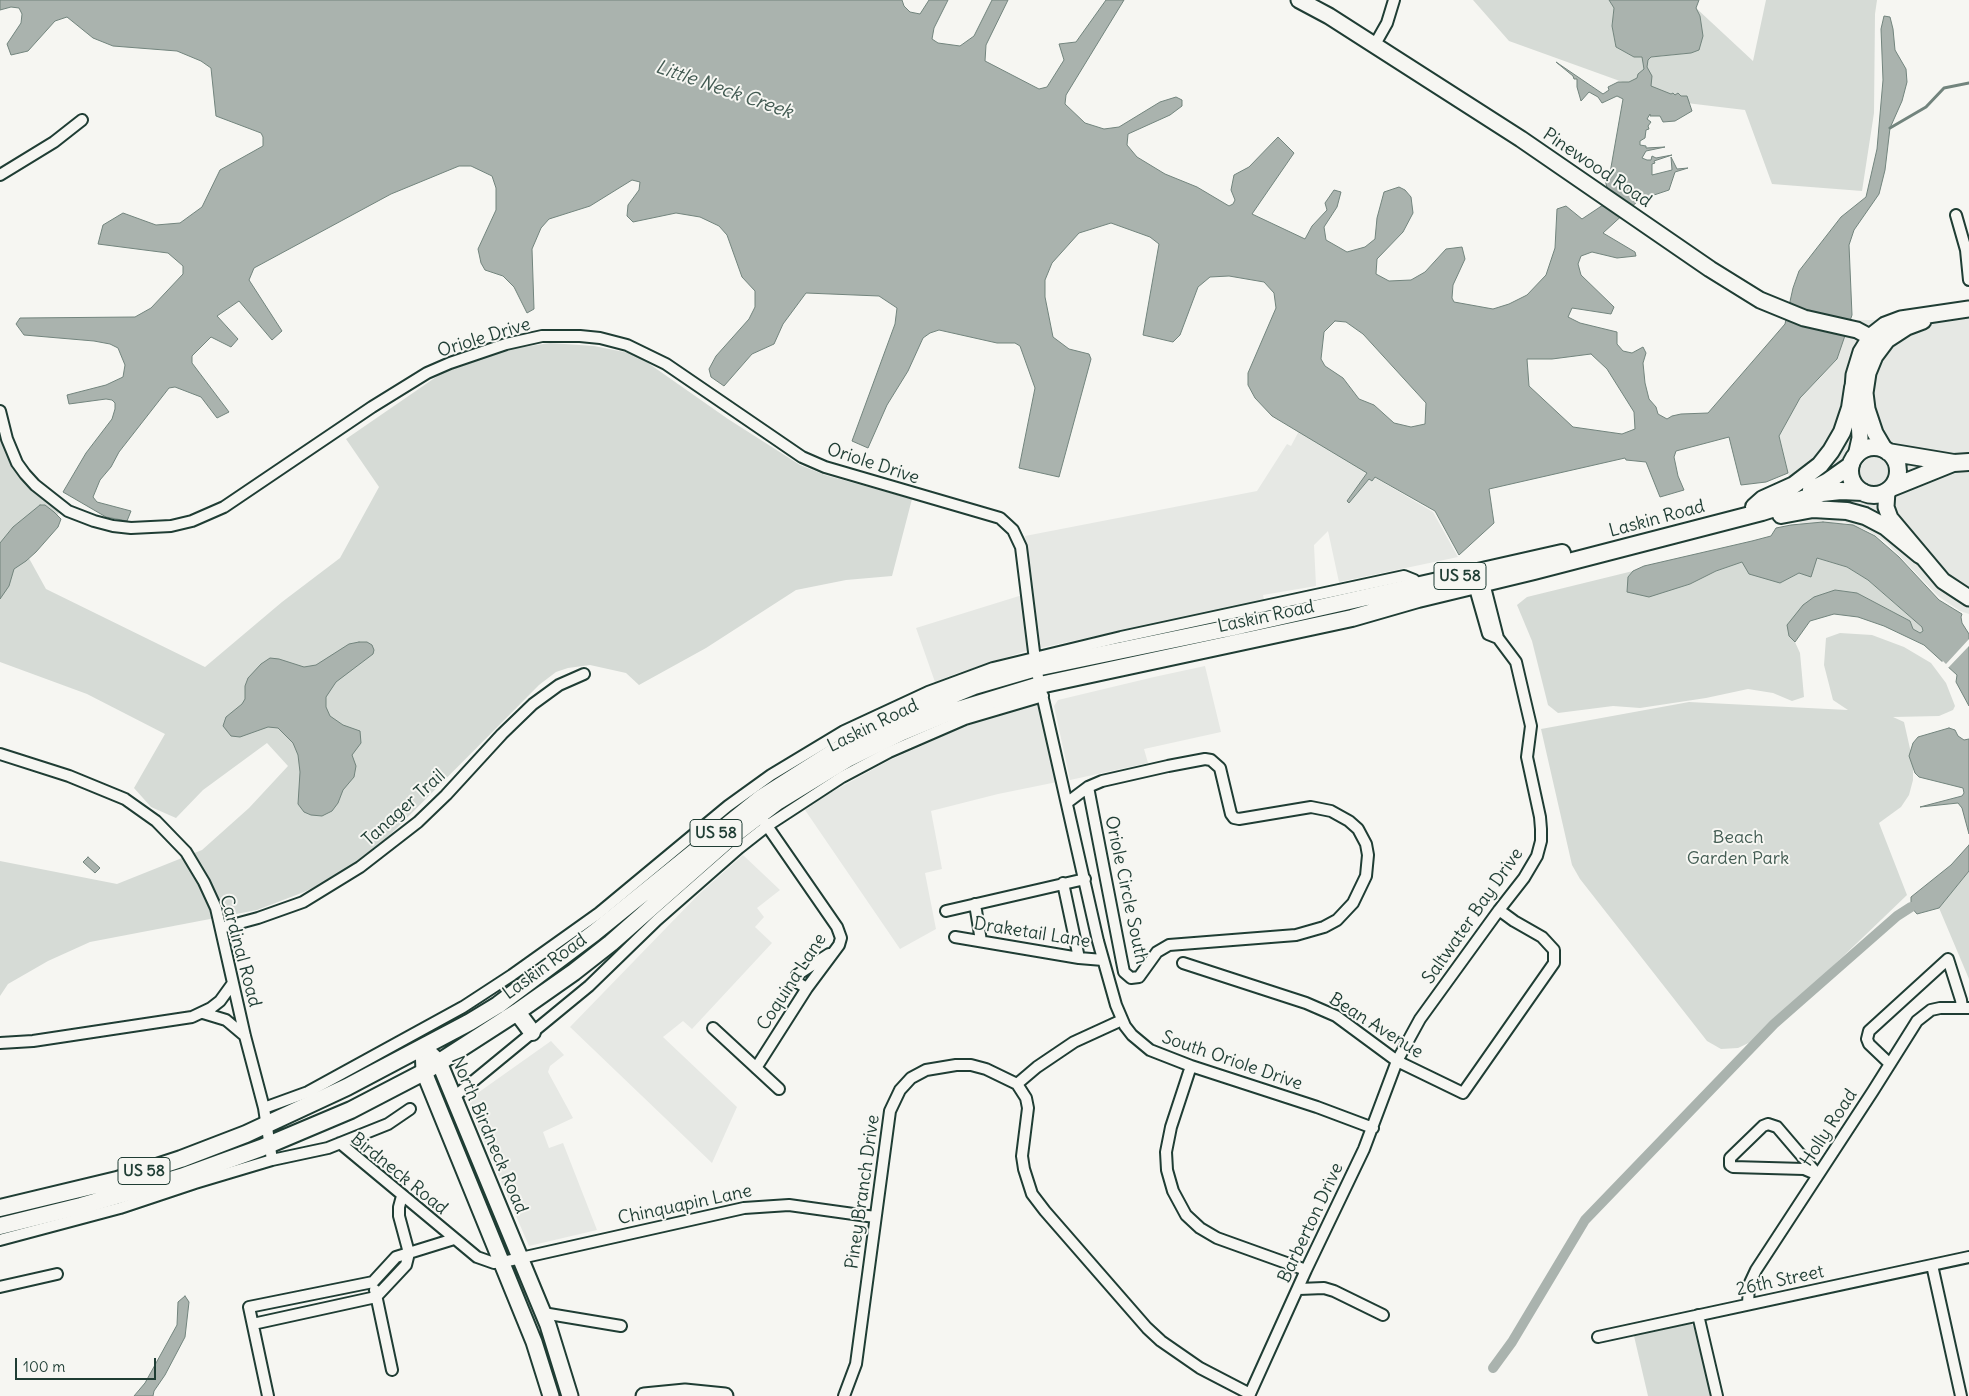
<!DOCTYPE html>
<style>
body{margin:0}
#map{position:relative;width:1969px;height:1396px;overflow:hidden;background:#f6f6f2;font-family:Delius,sans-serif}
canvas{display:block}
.scale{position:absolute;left:15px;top:1358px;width:141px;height:22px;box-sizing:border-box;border:2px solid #1f3d34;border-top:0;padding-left:6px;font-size:15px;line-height:18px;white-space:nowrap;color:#1f3d34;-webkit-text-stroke:4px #f6f6f2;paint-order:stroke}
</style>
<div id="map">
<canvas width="1969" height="1396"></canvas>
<div class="scale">100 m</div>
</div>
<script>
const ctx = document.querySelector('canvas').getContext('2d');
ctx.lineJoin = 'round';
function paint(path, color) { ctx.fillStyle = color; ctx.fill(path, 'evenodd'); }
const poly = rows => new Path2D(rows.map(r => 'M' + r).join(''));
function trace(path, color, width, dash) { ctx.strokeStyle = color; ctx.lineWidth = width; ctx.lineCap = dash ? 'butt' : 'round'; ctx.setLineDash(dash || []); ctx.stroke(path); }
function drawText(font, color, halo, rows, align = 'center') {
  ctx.font = font + ' Delius,sans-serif'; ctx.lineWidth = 4; ctx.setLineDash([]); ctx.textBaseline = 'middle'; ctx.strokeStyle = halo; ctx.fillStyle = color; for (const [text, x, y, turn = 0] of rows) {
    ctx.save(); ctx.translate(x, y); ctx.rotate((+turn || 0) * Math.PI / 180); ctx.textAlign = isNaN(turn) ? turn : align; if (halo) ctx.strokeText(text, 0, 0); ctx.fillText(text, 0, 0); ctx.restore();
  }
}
const built = poly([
 [1969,315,1969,614,1960,611,1938,596,1887,543,1869,531,1844,522,1801,527,1779,436,1800,398,1837,360,1849,320,1945,320],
 [1299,431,1368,473,1348,501,1350,502,1369,479,1374,477,1433,512,1458,557,1339,582,1328,531,1314,545,1316,586,1263,595,1264,600,1026,651,955,674,935,682,916,628,1032,592,1025,536,1257,491,1287,444,1291,446],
 [1205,666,1221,732,1144,749,1148,763,1070,780,1054,706,1058,700,1154,677],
 [1031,705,1037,706,1039,710,1057,782,998,794,931,811,942,869,925,873,936,929,900,949,805,810,828,794,890,760,961,728,998,714],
 [743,855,780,890,757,908,764,917,755,927,772,943,692,1029,683,1021,663,1037,737,1107,712,1163,570,1027,699,894],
 [551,1041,564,1055,550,1066,548,1072,573,1118,543,1132,549,1148,563,1143,597,1230,529,1246,470,1109,470,1102,472,1097]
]);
const green = poly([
 [1473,0,1609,0,1614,8,1612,26,1616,47,1634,57,1655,57,1691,53,1700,16,1696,8,1753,61,1766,0,1877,0,1875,14,1874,113,1862,191,1772,184,1745,110,1678,102,1509,41],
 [550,343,594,346,629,353,648,363,728,419,800,465,825,475,912,499,892,576,846,580,796,590,706,648,639,685,626,673,590,665,568,668,556,672,539,685,387,838,335,877,304,892,257,910,90,942,48,961,8,984,0,996,0,861,117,884,202,850,249,808,288,766,267,743,203,790,176,818,151,807,134,788,165,734,87,694,0,662,0,414,10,454,34,491,59,513,25,551,46,589,205,667,282,602,340,558,379,487,346,439,439,375,479,357,510,349],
 [1817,558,1847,567,1868,580,1922,627,1923,631,1920,633,1913,629,1910,621,1857,593,1835,590,1789,636,1795,642,1800,653,1804,697,1792,701,1773,693,1748,689,1706,698,1640,708,1613,706,1558,713,1548,705,1532,641,1517,605,1527,597,1633,571,1628,578,1670,589,1690,584,1716,571,1742,562,1780,583,1799,573],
 [1840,633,1872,635,1904,647,1931,663,1946,683,1955,706,1953,710,1939,716,1893,717,1904,722,1913,762,1913,780,1909,795,1901,807,1879,823,1907,895,1757,1039,1738,1048,1721,1049,1707,1041,1580,879,1572,865,1541,729,1689,702,1848,710,1833,700,1824,665,1826,638],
 [1969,871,1969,979,1939,908],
 [1688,1322,1691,1323,1696,1330,1711,1396,1648,1396,1634,1336]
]);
const water = poly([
 [0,0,902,0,904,6,910,12,920,14,929,0,948,0,934,28,932,39,938,43,960,46,974,36,992,0,1008,0,986,45,985,61,1039,89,1047,87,1064,60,1059,44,1076,42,1106,0,1124,0,1066,95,1065,104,1085,123,1104,129,1119,127,1160,102,1176,97,1182,100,1182,106,1170,115,1128,134,1127,145,1137,157,1165,174,1197,187,1229,206,1233,204,1235,200,1231,190,1234,175,1249,167,1278,137,1294,153,1252,214,1305,239,1312,226,1327,210,1325,203,1334,190,1341,192,1337,207,1324,227,1326,240,1347,252,1365,247,1375,239,1377,218,1384,192,1399,187,1405,190,1411,197,1413,213,1403,232,1377,259,1376,274,1389,281,1411,280,1425,272,1446,249,1462,247,1465,259,1453,285,1452,298,1454,302,1493,309,1509,304,1527,295,1546,275,1555,248,1557,209,1566,206,1582,219,1603,205,1608,191,1605,180,1610,173,1623,99,1617,96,1602,103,1598,97,1589,92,1581,101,1577,87,1577,79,1574,79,1573,76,1556,62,1603,94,1609,90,1608,87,1618,82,1629,82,1637,78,1638,74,1644,69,1642,57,1634,57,1616,47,1612,26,1614,8,1609,0,1699,0,1696,8,1700,16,1703,36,1699,50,1691,53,1651,57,1648,60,1647,67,1652,76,1651,86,1671,94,1673,93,1675,95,1678,93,1681,96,1687,96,1692,111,1675,121,1663,122,1660,116,1650,116,1650,114,1647,119,1651,122,1648,126,1649,129,1646,130,1645,138,1640,141,1640,145,1646,146,1646,148,1665,147,1646,151,1642,158,1647,160,1651,160,1652,156,1656,158,1672,155,1654,161,1655,163,1652,164,1652,175,1672,170,1671,157,1677,169,1688,168,1675,172,1669,190,1639,200,1603,233,1635,252,1636,256,1617,258,1592,252,1581,256,1578,264,1581,275,1614,307,1611,314,1572,308,1568,317,1580,323,1617,332,1617,344,1623,351,1632,353,1643,347,1646,353,1643,363,1645,383,1649,399,1656,407,1658,414,1667,419,1672,416,1681,414,1708,413,1785,324,1793,288,1799,271,1841,217,1866,197,1877,149,1883,80,1881,29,1884,16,1890,17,1893,29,1895,50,1906,69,1907,82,1902,101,1890,128,1885,170,1879,194,1854,230,1849,245,1852,315,1837,359,1800,398,1779,436,1788,473,1766,482,1741,485,1729,437,1676,451,1674,457,1678,476,1684,490,1660,497,1646,462,1626,460,1625,458,1489,489,1494,523,1459,555,1435,511,1375,477,1372,481,1369,479,1349,503,1347,501,1367,473,1272,416,1255,398,1248,385,1248,373,1276,308,1274,293,1264,282,1229,276,1210,277,1198,287,1180,335,1173,342,1143,335,1159,244,1150,237,1111,223,1079,233,1052,263,1045,280,1045,297,1053,337,1069,349,1089,354,1091,359,1059,477,1019,468,1035,388,1020,346,1015,343,997,343,939,330,930,333,923,338,908,371,887,405,868,448,852,441,895,324,897,308,879,296,806,293,783,324,774,344,752,354,724,386,711,377,709,369,716,356,749,319,755,307,755,291,742,277,727,235,719,226,700,217,676,213,633,222,627,216,628,205,639,190,640,182,632,180,590,206,549,219,541,228,532,249,534,309,527,313,514,287,503,276,485,270,481,263,478,249,496,210,496,188,492,176,471,166,459,166,391,194,254,268,249,280,282,331,272,340,239,301,217,316,238,339,231,347,211,337,192,356,192,363,229,412,217,418,201,397,175,387,169,388,119,452,111,467,100,480,93,497,97,502,131,511,127,521,106,517,63,492,86,453,112,419,115,409,115,403,112,400,106,399,69,404,67,395,106,385,123,377,125,365,118,348,110,344,94,341,24,335,16,324,20,318,135,317,151,308,183,274,183,266,168,253,98,244,103,225,123,213,156,225,180,223,202,207,220,170,263,146,263,137,261,133,216,116,211,68,201,61,177,51,113,46,93,38,67,17,55,21,28,51,11,55,7,44,21,23,22,14,19,8,11,7,0,10,0,0],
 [1335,321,1346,322,1363,334,1426,403,1425,424,1411,427,1394,423,1374,405,1359,399,1343,378,1325,366,1321,359,1324,332,1335,321],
 [1591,354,1607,369,1634,412,1635,429,1622,434,1573,427,1529,386,1527,359,1552,359,1591,354],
 [40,505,45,505,54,512,61,519,58,527,36,552,26,561,14,569,9,586,0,599,0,543,13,527,40,505],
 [1823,522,1853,525,1875,536,1899,557,1939,600,1962,614,1961,617,1962,623,1969,634,1969,706,1956,682,1957,675,1924,645,1884,626,1858,617,1834,614,1810,621,1795,642,1789,636,1787,625,1803,605,1814,597,1835,590,1857,593,1910,621,1913,629,1920,633,1923,631,1922,627,1868,580,1847,567,1817,558,1811,577,1799,573,1780,583,1749,574,1742,562,1716,571,1690,584,1649,597,1627,592,1628,577,1633,571,1644,566,1752,541,1771,536,1776,528,1791,525,1823,522],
 [359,642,367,642,372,645,374,650,373,654,336,682,326,697,326,707,330,716,343,725,360,731,361,743,352,755,356,766,354,777,343,790,338,803,332,811,322,816,311,815,304,812,298,804,300,772,298,755,293,743,278,728,268,727,240,737,231,736,223,726,226,717,242,704,245,699,245,686,248,678,261,664,270,658,279,659,304,667,316,665,349,644,359,642],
 [1949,728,1955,730,1958,736,1964,740,1969,739,1969,834,1962,808,1958,803,1920,807,1962,796,1964,793,1963,788,1919,777,1915,773,1909,756,1913,743,1918,737,1949,728],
 [1969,845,1969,871,1939,908,1917,914,1911,907,1911,897,1951,865,1969,845],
 [88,857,100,868,95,873,83,862,88,857],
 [185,1296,189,1302,185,1337,165,1375,154,1391,153,1396,134,1396,145,1383,177,1325,178,1302,185,1296]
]);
const pier = poly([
 [1969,639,1969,646,1948,668,1952,673,1941,663,1943,661,1946,664]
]);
const stream = poly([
 [1890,128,1926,107,1944,88,1969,83]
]);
const canal = poly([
 [1493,1368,1512,1342,1585,1220,1774,1024,1897,916,1911,907]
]);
const street = poly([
 [1374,46,1387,23,1394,0],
 [0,175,54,142,82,120],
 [1956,215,1966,250,1969,280],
 [0,411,7,439,17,463,25,474,35,485,68,511,94,521,113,526,131,528,171,526,192,521,224,507,372,407,427,373,450,363,506,344,542,336,580,336,600,338,627,345,666,364,802,457,825,467,1000,518,1013,530,1021,547,1036,668,1098,941,1116,1005,1125,1026,1132,1035,1150,1050,1191,1066,1317,1107,1373,1128],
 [1474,585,1488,634,1498,638,1484,583],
 [0,754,69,776,125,799,156,821,186,852,204,882,216,908,245,1036,264,1108,272,1160],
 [1068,802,1088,787,1102,781,1168,766,1205,759,1211,760,1220,768,1231,814,1234,818,1239,819,1311,807,1331,811,1349,821,1358,829,1366,844,1368,855,1366,876,1353,903,1337,920,1324,927,1296,935,1169,945,1157,952,1139,977,1131,978,1124,972,1122,962,1088,787],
 [1063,883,1079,958],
 [975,904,981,941],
 [946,911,1085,879],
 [221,928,258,918,303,902,360,867,418,822,446,795,502,734,533,704,559,685,584,674],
 [955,937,1079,958,1103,960],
 [1183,963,1306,1003,1336,1016,1397,1061,1463,1093,1554,963,1554,950,1542,937,1514,921,1499,910],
 [807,988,798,983,797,975,829,954],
 [203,1013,226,1020,245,1036],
 [713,1028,779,1089],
 [0,1043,33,1041,192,1017,211,1008,220,1001,233,983],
 [1890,1064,1869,1044,1867,1039,1869,1031,1948,959,1961,1000,1962,1008],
 [1191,1066,1171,1127,1166,1152,1167,1170,1173,1191,1186,1215,1200,1228,1217,1238,1306,1270],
 [756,1068,807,988,839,945,841,938,837,927,763,820],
 [1017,1084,1037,1067,1074,1042,1122,1020],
 [454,1097,589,986,657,920,739,848,767,826,842,777,889,752,965,719,1043,696],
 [264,1108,308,1092,463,1007,512,975,599,913,728,806,771,775,844,731,928,692,993,668,1121,637,1404,576,1414,580,1419,586],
 [1768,1124,1777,1127,1818,1175,1804,1169,1733,1167,1730,1165,1730,1158,1763,1126,1768,1124],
 [340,1143,477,1257,494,1263,503,1262,744,1208,789,1205,875,1217],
 [0,1240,120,1208,195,1183,272,1160,328,1148,388,1124,410,1109],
 [1932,1265,1961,1396],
 [0,1287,57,1274],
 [1299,1289,1324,1288,1334,1291,1383,1315],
 [375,1290,392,1370],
 [1748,1304,1749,1285,1756,1270,1873,1091,1917,1021,1931,1010,1940,1008,1969,1008],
 [543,1313,621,1326],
 [1698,1315,1717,1396],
 [253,1324,376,1297,406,1265,409,1253,399,1216,399,1207,402,1196],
 [1598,1337,1969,1257],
 [268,1396,249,1307,373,1282,396,1257,454,1239],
 [844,1396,856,1364,890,1111,900,1090,911,1078,926,1070,956,1065,971,1065,986,1069,1017,1084,1026,1098,1028,1108,1022,1156,1024,1169,1032,1194,1045,1211,1147,1328,1161,1341,1200,1368,1250,1394],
 [1249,1396,1306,1270,1364,1149,1397,1061,1420,1019,1499,910,1524,878,1537,856,1541,841,1541,829,1540,817,1527,757,1531,726,1516,662,1498,638]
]);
const secondary = poly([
 [1299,0,1329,16,1521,139,1710,269,1760,300,1804,318,1857,330,1883,344],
 [1885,450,1875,433,1867,409,1865,393,1868,373,1875,356,1887,340,1907,327,1923,321],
 [1856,456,1860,438,1859,420,1853,388,1854,375,1861,352,1871,336,1885,325,1901,319,1969,309],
 [1887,491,1886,507,1890,518,1943,581,1969,598],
 [423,1047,439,1062,548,1325,570,1396],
 [423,1047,424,1072,534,1342,551,1396],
 [644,1396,685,1392,725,1396]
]);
const primary = poly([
 '1850 471a24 24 0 1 1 48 0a24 24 0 1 1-48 0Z',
 [1888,452,1954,463,1969,462],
 [1891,488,1953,463],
 [1811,490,1827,482,1851,465],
 [1754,507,1763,499,1794,485,1820,465,1831,451,1842,432,1850,408,1853,388],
 [1781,515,1813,509,1847,511,1865,516,1886,527,1920,555],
 [517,1012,532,1032],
 [0,1208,117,1180,181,1159,246,1134,347,1087,470,1022,498,1005,594,933,761,798,835,751,895,720,940,700,974,686,1036,668,1234,627,1562,553],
 [0,1226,81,1206,181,1177,261,1148,351,1110,424,1072,517,1012,574,972,611,943,730,838,777,802,849,758,902,732,948,713,1040,685,1352,618,1418,599,1534,571,1762,512,1822,493,1841,491,1863,492]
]);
const shields = [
 [1460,576,52],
 [716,833,52],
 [144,1171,52]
];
const shieldNames = [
 ["US 58",1460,576],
 ["US 58",716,833],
 ["US 58",144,1171]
];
const streetNames = [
 ["Pinewood Road",1597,168,34],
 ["Oriole Drive",484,338,-17],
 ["Oriole Drive",873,464,18],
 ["Laskin Road",1657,519,-15],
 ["Laskin Road",1266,617,-12],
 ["Laskin Road",873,726,-26],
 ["Tanager Trail",404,808,-42],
 ["Oriole Circle South",1126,890,78],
 ["Saltwater Bay Drive",1473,916,-55],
 ["Draketail Lane",1032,933,9],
 ["Cardinal Road",240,951,75],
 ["Laskin Road",545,967,-36],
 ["Coquina Lane",792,982,-57],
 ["Bean Avenue",1376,1026,32],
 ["South Oriole Drive",1232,1061,19],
 ["Holly Road",1829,1128,-57],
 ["North Birdneck Road",489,1135,67],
 ["Birdneck Road",399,1174,39],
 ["Piney Branch Drive",863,1192,-82],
 ["Chinquapin Lane",685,1205,-12],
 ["Barberton Drive",1311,1223,-65],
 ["26th Street",1780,1281,-12]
];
const parkNames = [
 ["Beach",1738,838],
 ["Garden Park",1738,859]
];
const waterNames = [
 ["Little Neck Creek",724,90,19]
];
paint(built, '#e6e8e4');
paint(green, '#d6dbd6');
paint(water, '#aab3ae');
trace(water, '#72847d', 1);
paint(pier, '#f6f6f2');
trace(stream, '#72847d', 3);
trace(canal, '#aab3ae', 10);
trace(street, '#1f3d34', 14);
trace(secondary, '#1f3d34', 19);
trace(primary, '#1f3d34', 20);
trace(street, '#f6f6f2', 10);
trace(secondary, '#f6f6f2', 15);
trace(primary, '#f6f6f2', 16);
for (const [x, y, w] of shields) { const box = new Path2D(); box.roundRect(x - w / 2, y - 13.5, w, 27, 4); ctx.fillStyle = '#f6f6f2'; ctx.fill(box); trace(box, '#1f3d34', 1); }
drawText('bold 16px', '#1f3d34', null, shieldNames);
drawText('18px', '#1f3d34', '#f6f6f2', streetNames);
drawText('18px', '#445d54', '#f6f6f2', parkNames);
drawText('italic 19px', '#425a52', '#f6f6f2', waterNames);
</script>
